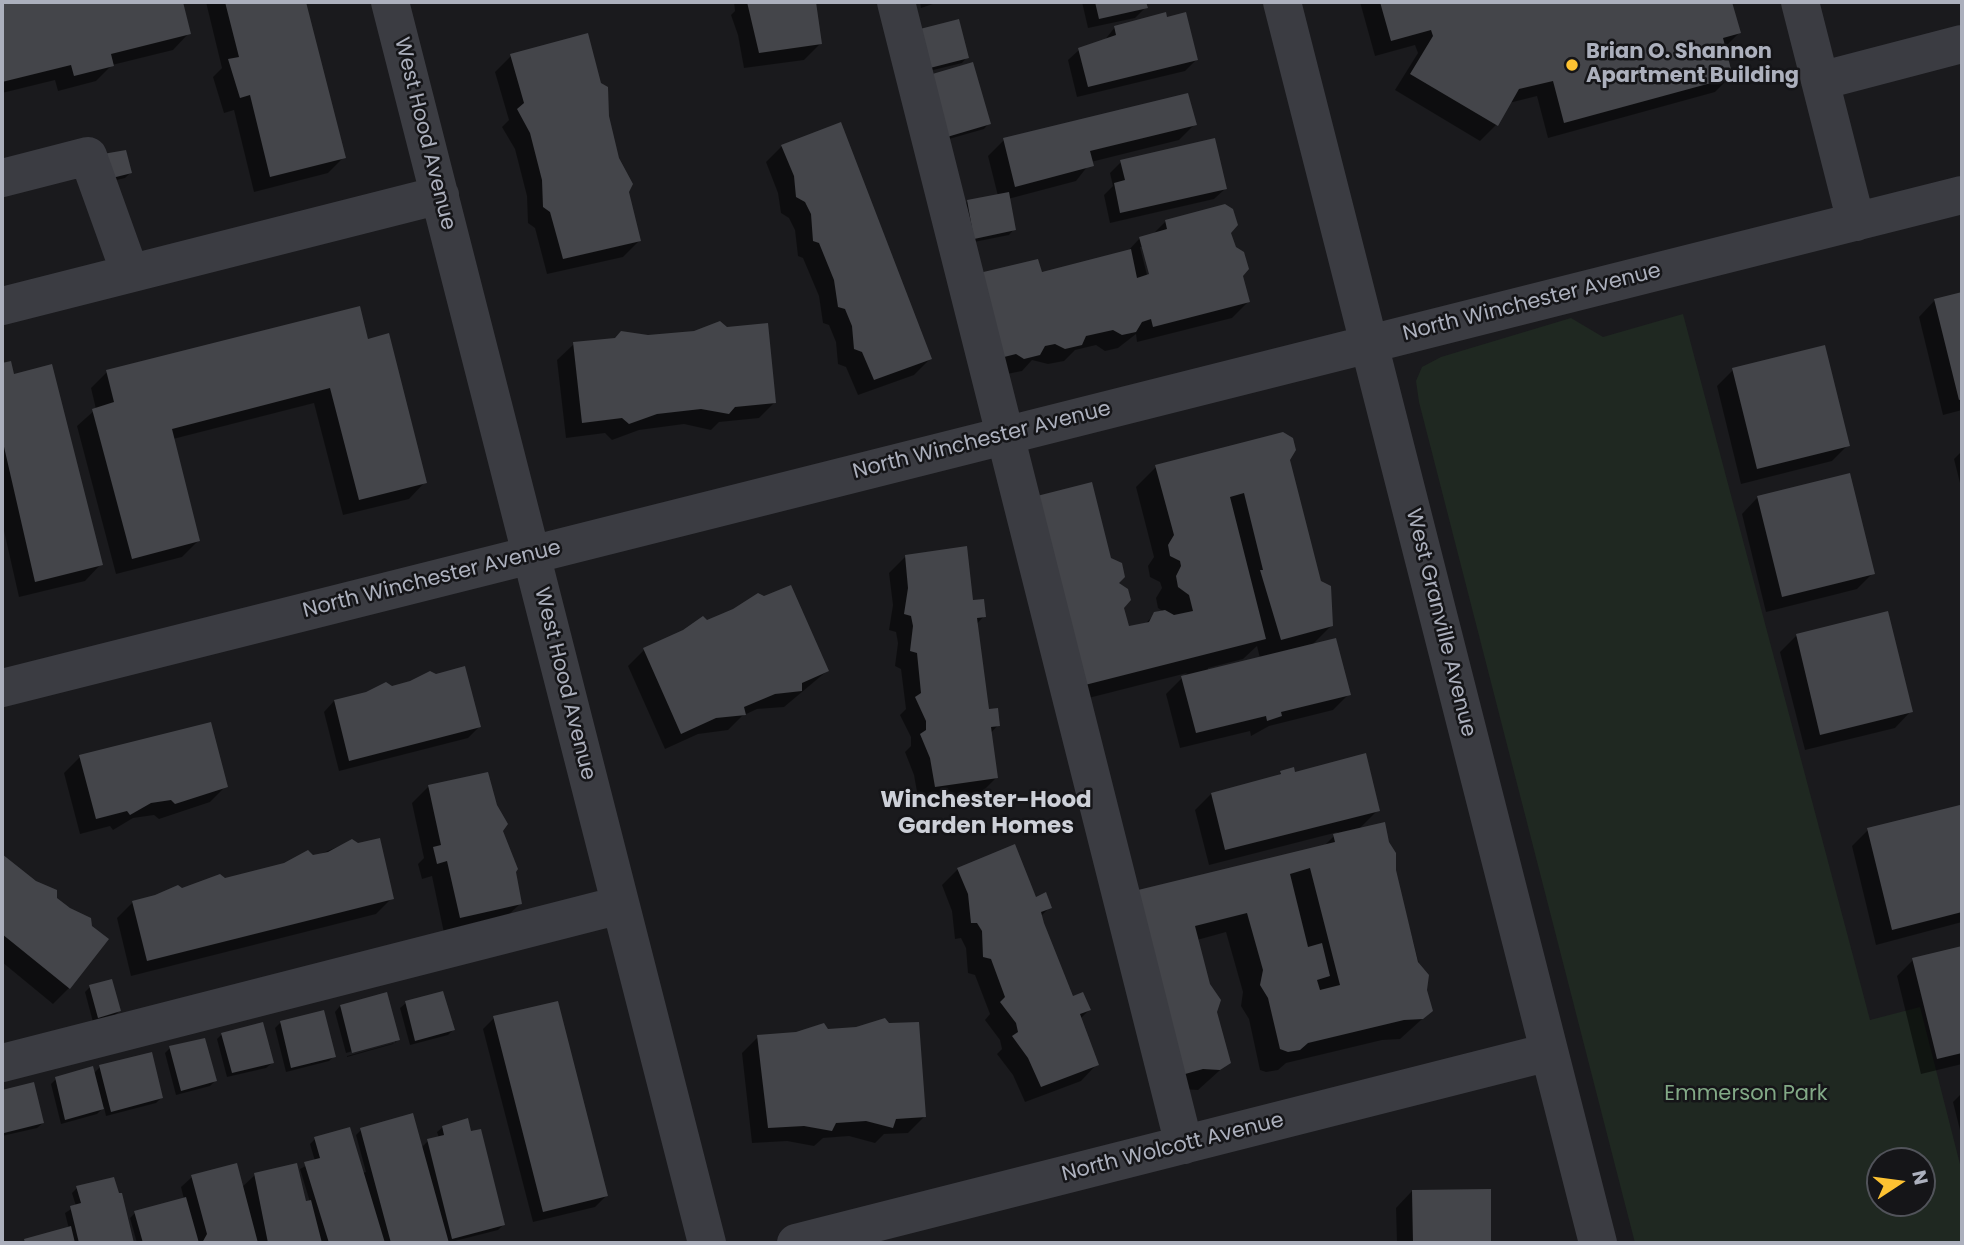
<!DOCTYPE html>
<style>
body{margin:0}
#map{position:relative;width:1964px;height:1245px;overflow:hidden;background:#1a1a1d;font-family:Poppins,sans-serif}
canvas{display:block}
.frame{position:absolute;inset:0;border:4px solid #acb0bd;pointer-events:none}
.north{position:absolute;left:1866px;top:1147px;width:70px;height:70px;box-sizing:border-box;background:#151518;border:2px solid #51535a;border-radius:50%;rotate:77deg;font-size:19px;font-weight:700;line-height:28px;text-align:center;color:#acb0bd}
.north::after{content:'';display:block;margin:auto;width:24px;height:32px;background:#fdc232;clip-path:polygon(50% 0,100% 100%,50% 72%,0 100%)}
</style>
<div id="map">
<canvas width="1964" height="1245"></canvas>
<div class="frame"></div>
<div class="north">N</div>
</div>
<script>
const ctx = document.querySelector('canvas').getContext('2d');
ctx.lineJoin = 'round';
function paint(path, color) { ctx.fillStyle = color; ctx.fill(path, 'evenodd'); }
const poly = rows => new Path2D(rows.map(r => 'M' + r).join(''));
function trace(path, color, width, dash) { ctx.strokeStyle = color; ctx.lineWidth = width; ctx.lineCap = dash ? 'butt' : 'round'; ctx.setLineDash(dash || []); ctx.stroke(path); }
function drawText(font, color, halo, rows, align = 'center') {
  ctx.font = font + ' Poppins,sans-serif'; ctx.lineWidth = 5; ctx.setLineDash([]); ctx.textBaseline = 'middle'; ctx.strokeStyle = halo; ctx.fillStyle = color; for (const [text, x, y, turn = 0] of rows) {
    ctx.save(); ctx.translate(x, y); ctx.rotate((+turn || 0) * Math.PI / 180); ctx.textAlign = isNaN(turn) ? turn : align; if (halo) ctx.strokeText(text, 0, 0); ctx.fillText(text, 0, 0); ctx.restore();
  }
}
const green = poly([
 [1683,314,1870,1020,1920,1007,1962,1172,1962,1243,1635,1243,1419,402,1416,381,1422,367,1441,357,1571,318,1603,337],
 [1880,1161,1922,1161,1922,1203,1880,1203]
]);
const shadow = poly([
 [2,2,181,2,189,33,173,50,112,65,96,81,58,91,55,80,2,93],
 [206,2,305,2,344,157,328,173,254,192,234,110,224,113,213,77,222,68],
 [734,2,814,2,820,44,804,60,744,68,738,35,731,15,735,11],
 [920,2,939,2,921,8],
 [1082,2,1145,2,1146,7,1135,18,1088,28],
 [1360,2,1730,2,1739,33,1724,48,1731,76,1715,92,1548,138,1537,96,1509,103,1496,125,1480,141,1395,90,1418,53,1415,45,1375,56],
 [1115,27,1196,60,1185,71,1077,97,1068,60,1079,50,1104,41],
 [912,37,967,57,962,63,921,73],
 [511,56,607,117,639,241,623,257,547,274,535,228,528,223,527,196,515,149,502,127,509,120,495,72],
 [930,77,989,123,984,129,942,141],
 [1195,124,1179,140,1091,162,1076,181,1008,199,1014,229,1009,235,969,243,962,207,967,202,998,196,988,156,1004,140],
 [782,146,930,359,914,375,858,395,846,367,838,364,836,342,829,325,823,323,819,296,803,258,798,256,795,230,789,218,781,213,778,193,766,162],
 [99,161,130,173,125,178,104,183],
 [1121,162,1225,189,1214,199,1110,223,1104,195,1113,186,1110,173],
 [1166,221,1229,233,1248,302,1232,318,1137,342,1136,334,1118,348,1105,351,1096,345,1075,350,1064,361,1048,364,1032,360,1022,371,1007,374,999,369,1041,274,1127,252,1140,238,1152,235],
 [1140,247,1144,247,1152,282,1149,283],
 [1962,294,1962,410,1943,415,1919,317,1935,300],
 [726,328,775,402,759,418,719,422,711,430,684,424,639,430,612,440,605,433,566,438,557,360,574,344],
 [367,341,425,482,409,499,343,515,314,403,173,439,198,541,182,557,116,574,77,426,96,409,91,388,107,372],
 [10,363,13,376,101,564,85,581,19,597,2,522,2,365],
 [1733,370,1848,445,1832,461,1741,484,1717,386],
 [1962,451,1962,491,1954,459],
 [1289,460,1332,625,1311,646,1349,694,1333,710,1269,726,1251,736,1250,731,1180,748,1166,694,1187,673,1061,705,1116,584,1128,628,1144,625,1155,614,1164,612,1158,608,1156,598,1162,588,1160,582,1150,577,1148,566,1154,557,1136,487,1156,467],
 [1257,646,1260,658,1208,671,1208,668,1243,659],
 [1758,497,1873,573,1857,589,1766,612,1742,514],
 [905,557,972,602,984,616,976,625,987,711,998,725,990,734,996,778,980,794,919,803,914,775,905,752,911,746,911,737,900,715,906,709,901,669,895,666,898,643,896,632,889,630,893,605,889,573],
 [706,622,827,671,784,707,757,709,742,716,728,730,698,734,665,749,628,666,644,650],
 [1796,636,1911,711,1895,728,1805,750,1780,652],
 [367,694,479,727,468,738,339,771,324,712,334,701],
 [80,757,226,786,210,802,159,819,154,815,133,818,113,830,110,826,80,834,64,773],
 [1281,773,1294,774,1378,810,1358,830,1395,871,1431,1011,1400,1039,1382,1040,1286,1063,1278,1070,1266,1072,1260,1070,1249,1019,1241,1006,1243,992,1226,932,1197,940,1229,1062,1198,1090,1181,1089,1114,913,1323,847,1338,832,1209,865,1195,810,1211,794,1276,777],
 [428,787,501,831,521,903,504,919,444,933,432,876,422,879,418,864,424,858,412,803],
 [1958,807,1962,824,1962,922,1876,945,1852,846,1868,830],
 [352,841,392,898,376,914,131,976,117,918,133,902,313,857],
 [2,856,35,882,69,988,53,1004,2,962],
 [958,869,1050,907,1041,916,1072,998,1089,1010,1080,1019,1097,1064,1081,1081,1025,1102,1013,1075,997,1054,1002,1049,1000,1040,985,1020,990,1014,975,975,968,973,966,948,961,938,955,939,952,911,942,885],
 [1962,948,1962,1064,1921,1074,1897,976,1913,960],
 [90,987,119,1011,114,1016,93,1022,85,992],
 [406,1003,453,1030,448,1035,410,1045,400,1008],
 [340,1006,398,1039,395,1043,395,1039,346,1053,335,1012],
 [494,1018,606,1196,595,1207,533,1222,483,1029],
 [280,1023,334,1056,329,1061,286,1072,275,1028],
 [827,1031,924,1117,908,1133,884,1134,875,1143,849,1136,823,1138,814,1146,787,1141,752,1143,742,1053,758,1037],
 [222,1034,272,1063,266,1068,227,1077,217,1039],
 [394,1043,393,1044,347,1057,347,1056],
 [170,1048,215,1081,210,1086,176,1095,165,1053],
 [100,1067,161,1098,156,1103,106,1116,104,1107,97,1114,61,1124,51,1084,56,1079,93,1074],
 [33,1084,43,1123,37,1128,2,1136,2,1092],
 [1962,1093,1962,1138,1953,1102],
 [443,1127,503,1225,498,1230,447,1243,137,1243,130,1218,135,1213,184,1199,181,1187,192,1177,241,1188,255,1175,305,1202,310,1202,300,1169,315,1161,310,1144,315,1139,362,1173,366,1172,356,1135,361,1130,421,1148,428,1141,439,1138,437,1132],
 [77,1188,121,1195,132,1243,22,1243,69,1229,65,1213,76,1206,72,1193],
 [1412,1191,1489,1191,1490,1243,1397,1243,1396,1208]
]);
const building = poly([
 [2,2,183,2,191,34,111,54,114,66,74,76,71,65,2,82],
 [225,2,306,2,346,158,270,177,250,95,240,98,228,59,239,57],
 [747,2,816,2,822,44,759,53],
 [1095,2,1146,2,1148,8,1099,19],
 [1380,2,1732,2,1741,33,1723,38,1733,77,1564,123,1553,81,1519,89,1498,126,1410,74,1433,36,1431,30,1391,41],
 [1166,12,1167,17,1186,12,1198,60,1088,87,1078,48,1116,35,1114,26],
 [959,19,969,58,926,69,916,30],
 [588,33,601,83,608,87,609,116,619,158,633,184,629,192,641,241,563,259,550,212,543,207,542,180,530,133,517,109,524,103,510,54],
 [973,62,991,124,947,137,929,75],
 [1188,93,1197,125,1090,151,1094,166,1015,187,1003,138],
 [841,122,932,359,874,380,862,352,854,349,852,326,845,309,838,307,834,280,819,243,813,241,811,214,805,202,796,197,794,176,781,145],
 [1215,138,1227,189,1120,213,1114,183,1125,180,1120,160],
 [126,150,132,173,108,179,103,154],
 [1009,192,1016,230,974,239,967,200],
 [1225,204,1233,209,1238,225,1231,233,1236,247,1244,252,1249,269,1243,276,1250,302,1153,327,1151,319,1142,322,1136,332,1122,335,1113,330,1086,336,1082,345,1065,349,1055,344,1045,346,1040,355,1024,359,1016,354,996,359,975,274,1038,259,1042,272,1131,249,1137,278,1149,274,1139,237,1167,229,1165,220],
 [1962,292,1962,399,1959,400,1934,299],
 [360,306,368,339,389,333,427,483,359,500,330,388,172,429,200,541,132,559,92,409,114,402,106,370],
 [720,321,727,327,768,323,776,403,735,407,729,414,701,409,657,414,629,424,622,418,582,423,573,342,615,338,621,331,648,335,694,331],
 [1825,345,1850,446,1757,469,1732,368],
 [11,361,14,374,52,364,103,565,35,582,2,438,2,363],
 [1283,432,1293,438,1296,450,1290,460,1321,581,1331,586,1333,626,1281,640,1260,570,1263,570,1244,493,1230,497,1266,639,1081,686,1033,497,1092,482,1111,558,1122,563,1125,577,1119,583,1128,589,1131,600,1124,608,1129,626,1149,622,1154,612,1165,610,1174,615,1193,611,1189,595,1178,587,1176,576,1181,566,1180,561,1170,556,1168,545,1174,535,1155,465],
 [1850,473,1875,574,1782,597,1757,496],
 [967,546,973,600,984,599,986,617,977,618,989,709,998,708,1000,726,991,727,998,778,935,787,930,758,920,734,926,730,926,721,915,697,921,693,917,653,910,651,913,626,911,616,904,614,908,588,905,555],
 [791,585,829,671,802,683,802,691,775,694,744,707,746,715,716,718,681,734,643,648,683,630,703,616,707,620,733,609,758,593,764,596],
 [1888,611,1913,712,1820,735,1796,634],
 [1336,638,1351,695,1281,712,1282,716,1267,721,1266,716,1196,733,1181,676],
 [465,666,481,727,349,761,334,700,366,692,386,682,392,686,410,681,430,671,436,674],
 [211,722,228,787,175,804,171,800,151,803,130,815,127,811,96,819,79,755],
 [1366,753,1380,811,1225,850,1211,793,1281,774,1280,771,1294,767,1295,772],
 [488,772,497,805,508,824,503,831,518,869,516,872,522,904,460,918,447,861,437,864,433,847,441,845,428,785],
 [1960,805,1962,912,1892,930,1867,828],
 [1385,822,1389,842,1396,853,1396,870,1418,962,1429,975,1427,990,1433,1011,1423,1019,1404,1020,1308,1043,1300,1050,1288,1052,1280,1049,1268,998,1260,985,1263,970,1247,913,1195,926,1210,984,1221,1000,1217,1012,1231,1063,1220,1070,1203,1069,1178,1076,1134,891,1335,842,1333,834],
 [1310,868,1340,985,1320,990,1317,980,1330,976,1322,943,1308,947,1290,874],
 [380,838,394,899,147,961,132,901,155,895,178,885,182,888,220,874,225,878,284,863,308,850,313,855,328,852,352,839,358,843],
 [1015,844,1036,897,1046,892,1052,908,1041,912,1044,923,1073,996,1083,992,1091,1010,1080,1014,1099,1065,1041,1087,1028,1058,1012,1036,1018,1032,1016,1023,1000,1002,1005,997,991,959,983,957,982,931,977,923,971,923,968,894,957,868],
 [2,854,36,881,57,890,57,898,70,908,91,918,92,926,109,939,70,989,2,934],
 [1962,946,1962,1053,1937,1059,1912,958],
 [112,979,121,1011,98,1018,89,985],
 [443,991,455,1030,415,1041,405,1001],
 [387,992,400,1040,352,1053,340,1005],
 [558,1001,608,1196,543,1212,493,1016],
 [324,1010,336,1057,291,1068,280,1021],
 [885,1018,889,1023,919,1022,926,1117,896,1119,893,1128,866,1121,836,1123,832,1131,804,1126,768,1128,757,1035,796,1032,824,1023,828,1029,856,1027],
 [263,1022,274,1063,232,1073,221,1033],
 [205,1038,217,1081,181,1091,169,1046],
 [152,1052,163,1098,111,1112,99,1065],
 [93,1066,104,1109,65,1120,55,1077],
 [34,1082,44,1123,4,1133,2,1090],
 [413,1113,449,1243,391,1243,360,1128],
 [468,1118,471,1131,481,1129,505,1225,452,1239,427,1139,444,1135,442,1126],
 [350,1127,385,1243,329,1243,304,1162,320,1158,314,1137],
 [237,1163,258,1243,202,1243,207,1234,191,1175],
 [297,1163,306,1201,311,1200,322,1243,268,1243,254,1173],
 [114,1177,119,1193,122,1193,134,1243,79,1243,70,1206,81,1203,76,1186],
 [1491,1189,1491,1243,1413,1243,1412,1190],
 [186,1197,199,1243,143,1243,134,1211],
 [71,1226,75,1243,25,1243,24,1239]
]);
const minor = poly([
 [390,2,707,1243],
 [896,2,1184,1145],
 [1282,2,1598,1243],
 [1800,2,1856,222],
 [1820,81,1962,44],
 [2,178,88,156,130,273],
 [2,306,440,195],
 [2,688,1962,195],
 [2,1063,620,905],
 [796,1243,1549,1052]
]);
const markers = [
 [1572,65,7,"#fdc232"]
];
const poiNames = [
 ["Brian O. Shannon",1586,53],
 ["Apartment Building",1586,77]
];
const streetNames = [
 ["West Hood Avenue",424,134,76],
 ["North Winchester Avenue",1532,303,-14],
 ["North Winchester Avenue",982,441,-14],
 ["North Winchester Avenue",432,580,-14],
 ["West Granville Avenue",1440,623,76],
 ["West Hood Avenue",564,684,76],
 ["North Wolcott Avenue",1173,1148,-14]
];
const parkNames = [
 ["Emmerson Park",1746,1095]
];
const neighbourhoodNames = [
 ["Winchester-Hood",986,801],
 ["Garden Homes",986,827]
];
paint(green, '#1f2821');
paint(shadow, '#0007');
paint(building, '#44454a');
trace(minor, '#3b3c42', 38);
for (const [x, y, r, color] of markers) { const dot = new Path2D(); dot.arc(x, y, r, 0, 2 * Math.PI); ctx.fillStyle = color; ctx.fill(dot); trace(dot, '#151518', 2.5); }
drawText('bold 21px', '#acb0bd', '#151518', poiNames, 'left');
drawText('21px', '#acb0bd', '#151518', streetNames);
drawText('21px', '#82a986', '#151518', parkNames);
drawText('bold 23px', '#cdd0d8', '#151518', neighbourhoodNames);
</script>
